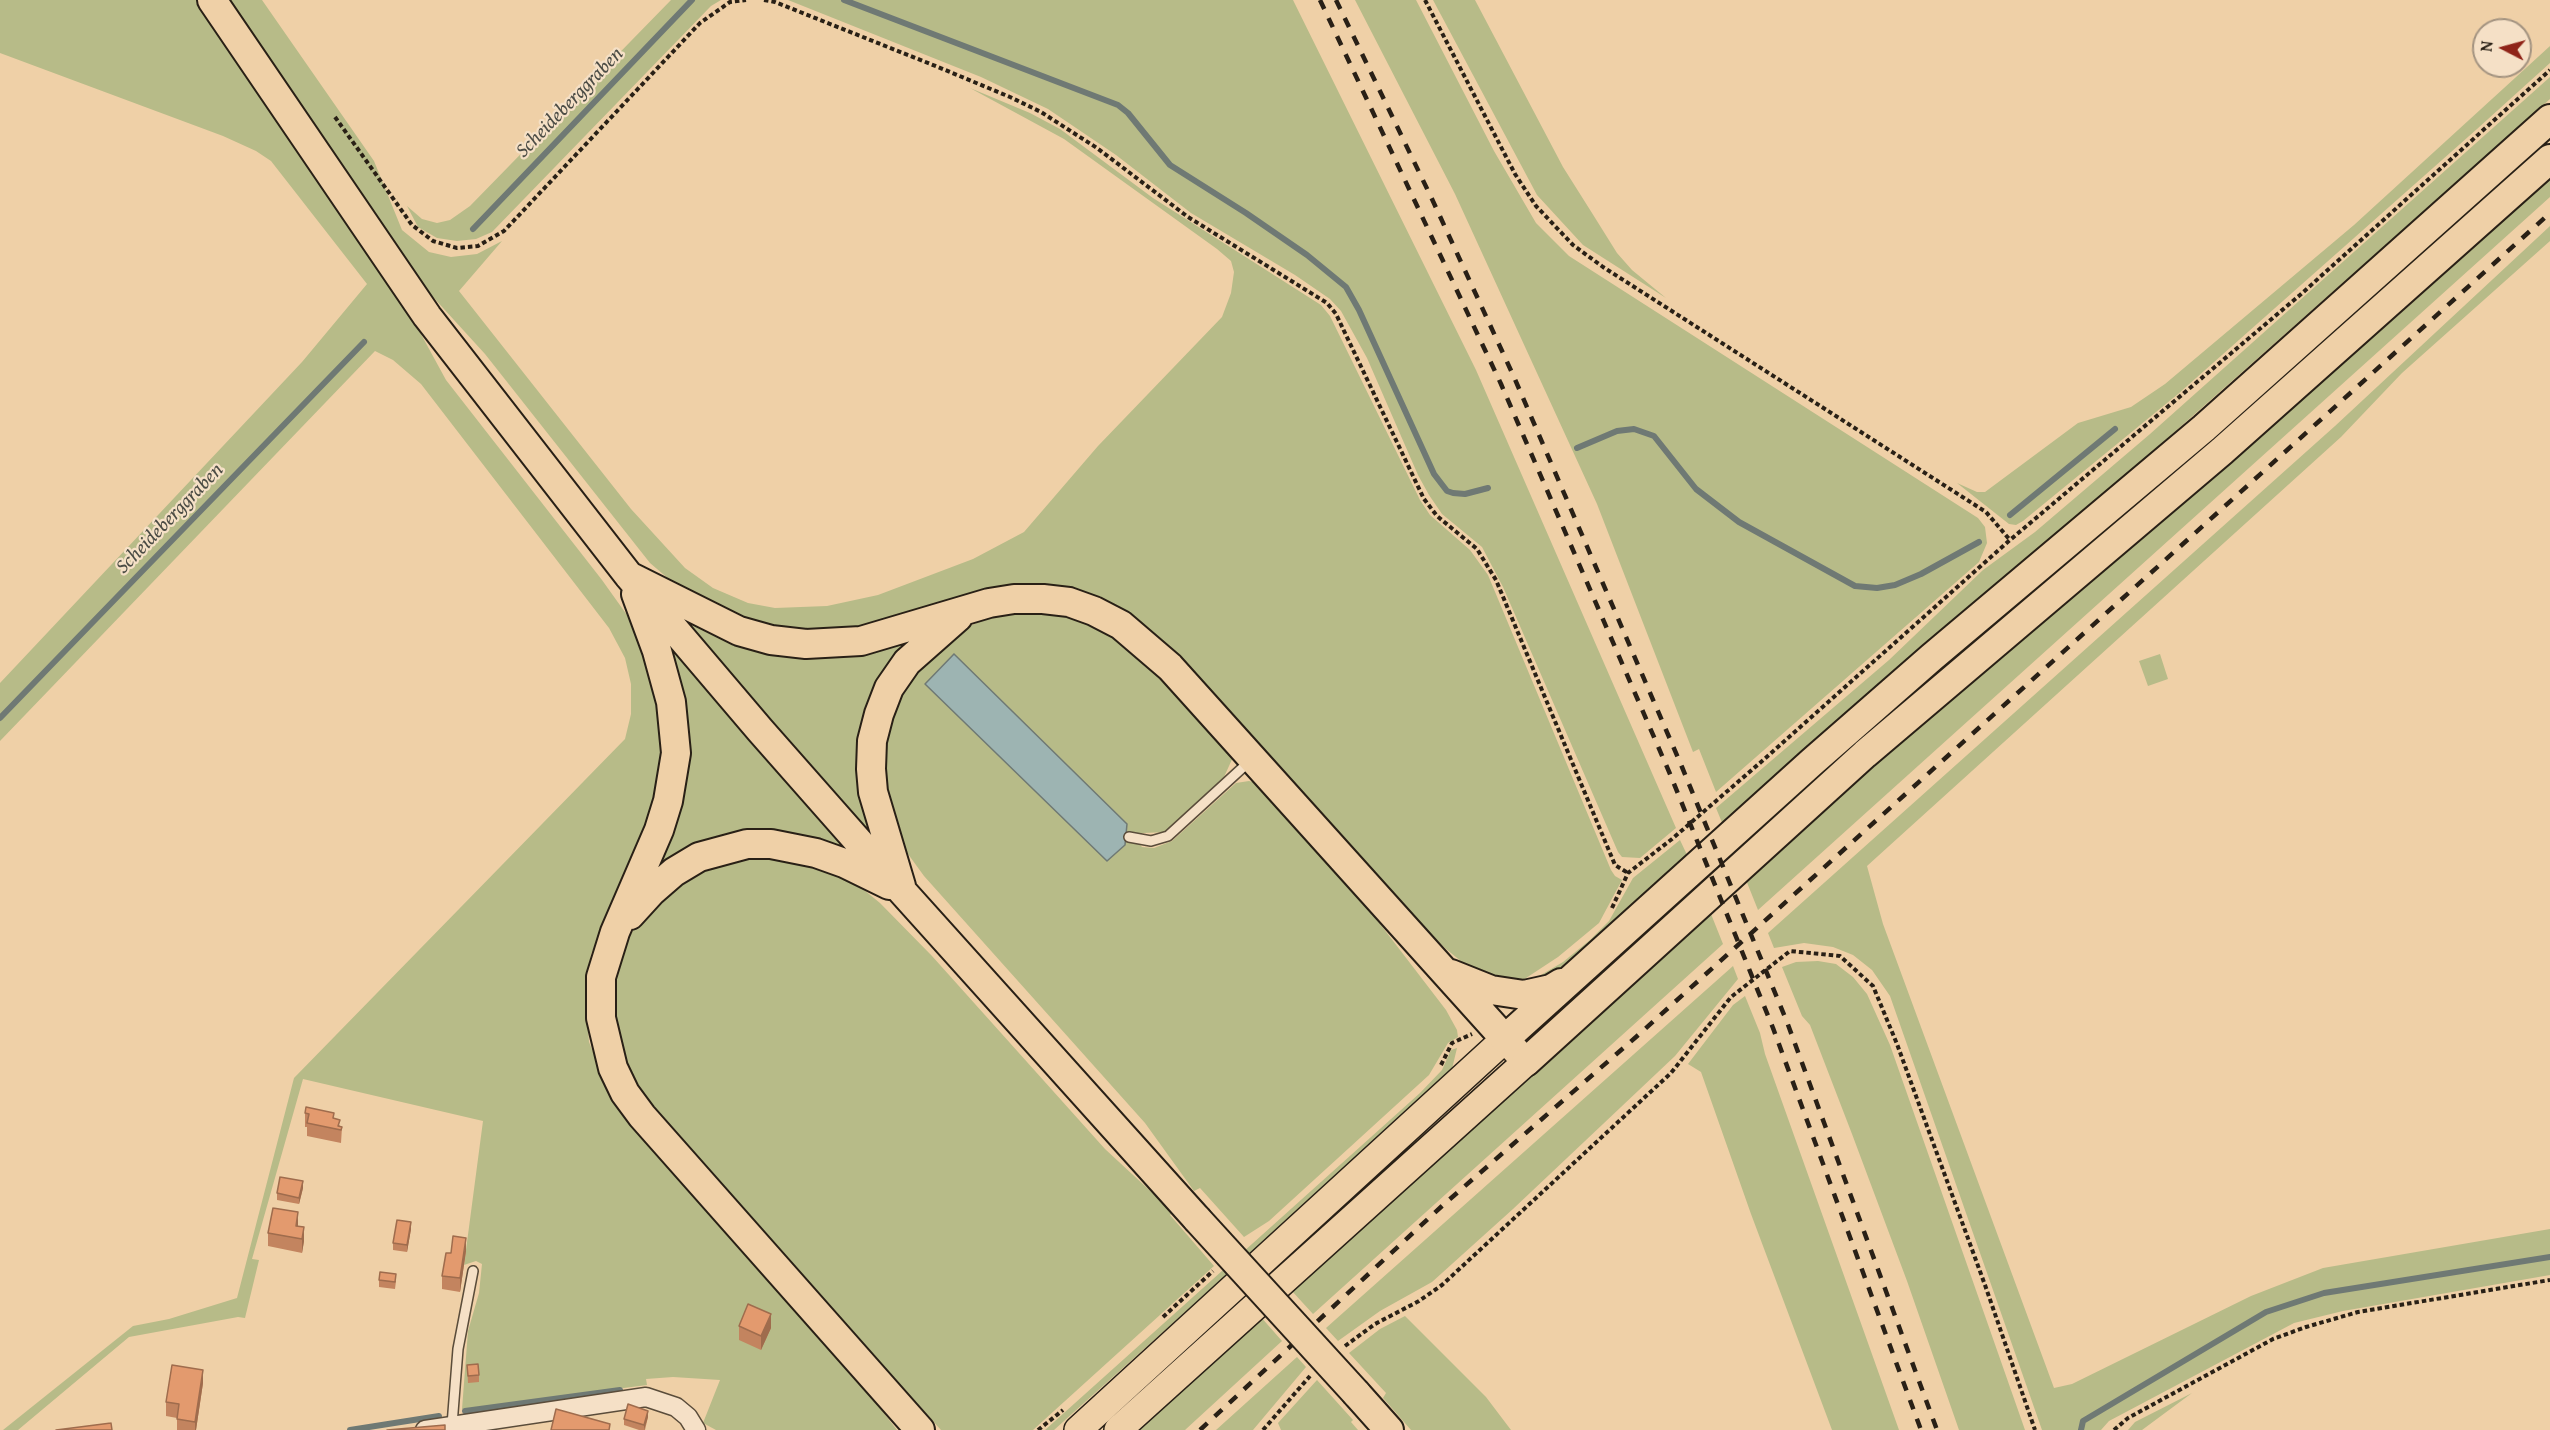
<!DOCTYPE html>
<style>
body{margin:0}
#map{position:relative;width:2550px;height:1430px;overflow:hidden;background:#efd0a7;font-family:"Gentium Book Plus",serif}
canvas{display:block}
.north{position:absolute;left:2472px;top:18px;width:60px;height:60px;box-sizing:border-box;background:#f5e0c6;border:2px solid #a39380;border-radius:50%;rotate:276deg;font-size:16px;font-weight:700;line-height:24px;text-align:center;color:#292016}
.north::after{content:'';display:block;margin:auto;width:21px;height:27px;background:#8f2418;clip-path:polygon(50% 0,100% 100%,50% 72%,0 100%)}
</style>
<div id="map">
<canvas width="2550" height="1430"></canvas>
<div class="north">N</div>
</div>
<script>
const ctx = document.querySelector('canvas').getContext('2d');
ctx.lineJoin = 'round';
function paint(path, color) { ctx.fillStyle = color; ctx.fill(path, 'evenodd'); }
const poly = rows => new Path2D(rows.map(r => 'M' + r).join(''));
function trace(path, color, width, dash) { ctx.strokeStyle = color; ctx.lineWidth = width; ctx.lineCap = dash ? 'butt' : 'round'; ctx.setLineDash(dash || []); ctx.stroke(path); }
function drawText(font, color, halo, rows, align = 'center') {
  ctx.font = font + ' "Gentium Book Plus",serif'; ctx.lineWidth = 4.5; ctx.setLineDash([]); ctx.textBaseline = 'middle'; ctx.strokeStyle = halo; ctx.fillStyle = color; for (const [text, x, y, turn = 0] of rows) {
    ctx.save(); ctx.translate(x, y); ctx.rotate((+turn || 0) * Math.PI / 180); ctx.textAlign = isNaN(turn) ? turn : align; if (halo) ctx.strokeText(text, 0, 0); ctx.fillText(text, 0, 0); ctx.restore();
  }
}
const green = poly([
 [0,0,196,0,416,325,446,380,602,580,637,629,650,656,667,746,657,809,591,954,585,987,589,1042,608,1089,855,1376,897,1430,716,1430,703,1423,720,1380,673,1377,646,1379,647,1385,462,1409,468,1331,479,1293,482,1264,476,1261,464,1265,483,1121,303,1079,252,1259,259,1260,245,1318,238,1317,129,1337,18,1430,3,1430,133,1326,169,1319,237,1298,294,1078,625,739,631,714,631,684,625,658,609,628,421,384,393,360,375,351,0,741,0,683,302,362,367,284,271,161,256,151,223,136,0,53],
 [225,0,262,0,374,161,402,230,429,252,451,257,477,254,502,241,459,291,631,509,685,568,713,588,748,603,775,608,827,606,878,595,973,559,1024,532,1098,446,1222,317,1231,293,1234,272,1231,261,1217,249,1064,139,970,88,1030,113,1060,129,1153,198,1321,305,1330,316,1420,500,1430,515,1470,550,1488,575,1611,870,1615,876,1622,880,1599,923,1558,957,1520,982,1478,975,1446,949,1407,911,1154,633,1102,599,1077,590,1044,585,1009,585,967,595,882,627,778,633,684,592,650,563,485,354,423,286],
 [671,0,721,0,711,6,492,232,476,239,457,241,437,238,418,227,407,206,422,219,437,223,450,220,470,206],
 [788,0,1293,0,1476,370,1676,828,1640,858,1622,857,1618,852,1503,587,1482,547,1442,514,1429,495,1418,475,1367,358,1341,311,1330,299,1295,275,1191,213,1116,155,1048,109,981,77],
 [1355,0,1416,0,1494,151,1536,223,1569,256,1978,518,1985,527,1987,543,1979,562,1716,792,1699,749,1693,752,1597,504,1455,194],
 [1433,0,1475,0,1563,167,1592,213,1617,253,1632,270,1666,298,1583,245,1537,195],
 [2550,46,2550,63,2477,129,2178,394,2023,521,2016,525,2009,524,1957,483,1977,492,1985,492,2078,423,2131,407,2165,384,2354,225],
 [2550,77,2550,99,2029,561,1723,825,1716,808,1889,660,1983,570,2035,532,2150,434],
 [2550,179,2550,197,1758,910,1746,880,1932,715,2102,573,2410,305],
 [2550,226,2550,241,2402,373,2341,437,1867,866,1883,924,2054,1388,2072,1384,2251,1296,2323,1268,2550,1229,2550,1275,2343,1311,2294,1323,2109,1421,2101,1430,2042,1430,1890,996,1872,970,1853,955,1833,947,1804,943,1774,948,1768,933,2335,426],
 [675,608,728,638,919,632,875,699,884,851,790,744],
 [1031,613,1051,613,1076,620,1100,629,1121,642,1145,659,1234,755,1224,777,1168,832,1143,833,1139,835,1137,841,1142,847,1154,848,1172,841,1236,783,1249,781,1260,784,1354,890,1446,1010,1457,1030,1458,1037,1448,1043,1429,1075,1269,1221,1244,1237,1200,1188,1194,1191,1145,1123,924,876,908,854,889,816,882,742,909,674,965,628,986,619,1007,614],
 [663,637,863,864,813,840,646,885,661,850],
 [2160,654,2168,679,2148,686,2139,661],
 [1680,840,1688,857,1568,967,1529,982,1563,962,1590,940,1609,921,1633,878],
 [740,854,812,861,858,885,880,903,932,956,1105,1149,1173,1212,1170,1215,1214,1266,1033,1430,941,1430,683,1146,634,1082,624,1058,614,1012,616,972,622,954,634,928,675,882],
 [1709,909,1723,944,1313,1314,1291,1290],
 [1818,961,1836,964,1853,977,1867,994,1890,1045,2025,1430,1959,1430,1907,1281,1852,1134,1810,1025,1802,1016,1782,967,1796,962],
 [1733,966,1738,979,1675,1056,1513,1209,1432,1282,1380,1311,1338,1341,1326,1328],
 [1745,996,1760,1033,1765,1054,1899,1430,1832,1430,1751,1214,1701,1072,1688,1064,1733,1005],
 [1457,1048,1452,1069,1423,1098,1054,1430,1045,1430,1420,1093,1442,1070,1451,1050],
 [1260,1316,1282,1341,1185,1430,1135,1430],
 [1405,1316,1486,1397,1511,1430,1411,1430,1383,1398,1386,1393,1349,1353,1380,1329],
 [1297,1357,1306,1367,1253,1430,1216,1430],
 [1317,1380,1353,1420,1351,1422,1358,1430,1281,1430,1278,1423],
 [2192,1393,2142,1430,2128,1430,2135,1422]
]);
const water = poly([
 [954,654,1127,824,1125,845,1107,861,925,684,954,654]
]);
const stream = poly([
 [844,0,1118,105,1128,113,1170,165,1246,213,1307,255,1346,287,1359,310,1434,474,1447,491,1453,493,1465,494,1488,488],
 [473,229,692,0],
 [1577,448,1617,431,1634,429,1654,436,1696,489,1739,522,1855,586,1877,588,1895,585,1921,574,1979,542],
 [2010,515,2115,429],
 [0,718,364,342],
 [465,1411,620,1390],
 [350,1430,439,1416],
 [2081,1430,2083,1421,2266,1312,2324,1293,2550,1257]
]);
const path = poly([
 [764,0,775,2,938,67,1010,97,1041,112,1097,148,1188,217,1327,303,1336,314,1424,499,1437,516,1477,549,1496,580,1615,865,1628,873],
 [1425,0,1515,174,1536,206,1573,245,1603,267,1986,512,2010,540],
 [335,117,412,225,433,241,457,248,478,246,504,231,700,23,730,2,746,0],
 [1612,908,1628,873,1672,839,1761,762,2010,540,2300,295,2550,70],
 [1441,1065,1452,1043,1472,1034],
 [1163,1317,1213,1271],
 [1345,1346,1375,1324,1419,1301,1442,1285,1671,1073,1731,997,1790,951,1840,956,1873,986,1897,1044,1985,1285,2035,1430],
 [1038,1430,1063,1410],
 [1263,1430,1310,1376],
 [2114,1430,2128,1418,2273,1339,2306,1327,2358,1312,2550,1280]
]);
const service = poly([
 [1129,837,1151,841,1168,836,1251,760],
 [452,1425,458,1349,473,1271]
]);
const minor = poly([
 [425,1430,646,1397,676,1407,688,1417,696,1430]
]);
const primary = poly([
 [1078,1430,1505,1039,1526,1062,1118,1430]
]);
const trunk = poly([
 [212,0,427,316,629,576,760,730,902,891,1197,1219],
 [629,576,739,631,771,640,806,644,861,641,989,603,1014,599,1043,599,1069,602,1094,611,1121,625,1170,667,1505,1039,1812,762,1932,657,2204,428,2550,119],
 [636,594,657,651,671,702,676,753,668,801,659,830,615,932,601,977,601,1018,613,1068,625,1093,642,1116,920,1430],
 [901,886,873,792,871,769,872,741,879,714,889,688,907,662,958,617],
 [630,915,651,892,674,872,699,857,747,844,771,844,816,853,844,863,889,885],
 [1451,974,1491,990,1524,995,1551,989,1561,983],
 [1526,1062,1865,754,2222,451,2550,159],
 [1356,1393,1389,1430]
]);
const rail = poly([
 [1320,0,1501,384,1670,774,1773,1028,1921,1430],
 [1336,0,1432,199,1514,377,1682,767,1787,1022,1937,1430],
 [1200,1430,1442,1206,1636,1037,2550,213]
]);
const trunkBridge = poly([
 [1197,1219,1356,1393]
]);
const wall = poly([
 [305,1113,334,1119,340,1126,342,1127,341,1143,307,1136,307,1127,305,1127],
 [303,1188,299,1204,277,1200,277,1193],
 [298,1226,304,1241,302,1253,268,1246,268,1233],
 [411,1229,407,1252,393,1250,393,1243],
 [466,1251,460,1292,442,1289,442,1276,451,1253],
 [379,1280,396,1281,395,1289,379,1287],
 [739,1326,771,1328,761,1350,739,1340],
 [467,1365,479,1375,479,1382,468,1383],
 [203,1383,196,1430,177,1430,177,1418,166,1416,166,1402],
 [648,1417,645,1430,639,1430,624,1425,624,1419]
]);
const shadedWall = poly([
 [303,1181,303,1188,299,1204,299,1198],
 [298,1212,298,1226,296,1239,296,1226],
 [411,1222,411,1229,407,1252,407,1245],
 [304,1227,304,1241,302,1253,302,1239],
 [466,1238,466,1251,460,1292,460,1278],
 [771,1314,771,1328,761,1350,761,1336],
 [203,1370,203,1383,196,1430,195,1430,195,1422],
 [648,1411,648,1417,644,1430,644,1425]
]);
const building = poly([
 [306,1107,334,1113,333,1118,340,1120,338,1126,342,1127,341,1130,307,1123,309,1114,305,1113,306,1107],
 [280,1177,303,1181,299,1198,277,1193,280,1177],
 [273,1208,298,1212,296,1226,304,1227,302,1239,268,1233,273,1208],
 [397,1220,411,1222,407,1245,393,1243,397,1220],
 [453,1236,466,1238,460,1278,442,1276,446,1253,451,1253,453,1236],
 [380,1272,396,1274,395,1282,379,1280,380,1272],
 [748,1304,771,1314,761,1336,739,1326,748,1304],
 [478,1364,479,1375,468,1376,467,1365,478,1364],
 [172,1365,203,1370,195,1422,177,1419,179,1404,166,1402,172,1365],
 [628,1404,648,1411,644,1425,624,1419,628,1404],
 [556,1409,610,1424,609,1430,551,1430,556,1409],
 [111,1423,112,1430,56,1430,111,1423],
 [445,1425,445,1430,387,1430,445,1425]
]);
const waterNames = [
 ["Scheideberggraben",570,103,-46],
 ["Scheideberggraben",170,519,-46]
];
paint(green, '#b7bb88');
paint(water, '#9db4b2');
trace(water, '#6f7974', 1.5);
trace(stream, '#6f7974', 6);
trace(service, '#5a4c3a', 12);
trace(minor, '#5a4c3a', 21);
trace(primary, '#292016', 30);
trace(trunk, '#292016', 32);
trace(path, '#292016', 4, [4.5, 3]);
trace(service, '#f5e0c6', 9);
trace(minor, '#f5e0c6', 18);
trace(primary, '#efd0a7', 27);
trace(trunk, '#efd0a7', 28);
trace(rail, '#292016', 4.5, [10, 10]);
trace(trunkBridge, '#292016', 32, []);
trace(trunkBridge, '#efd0a7', 28);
paint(wall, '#c3845f');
paint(shadedWall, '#9f6c4d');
paint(building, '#e39a6e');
trace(building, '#9f6c4d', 1.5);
drawText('italic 20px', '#4c4c45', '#f5e0c6', waterNames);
</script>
